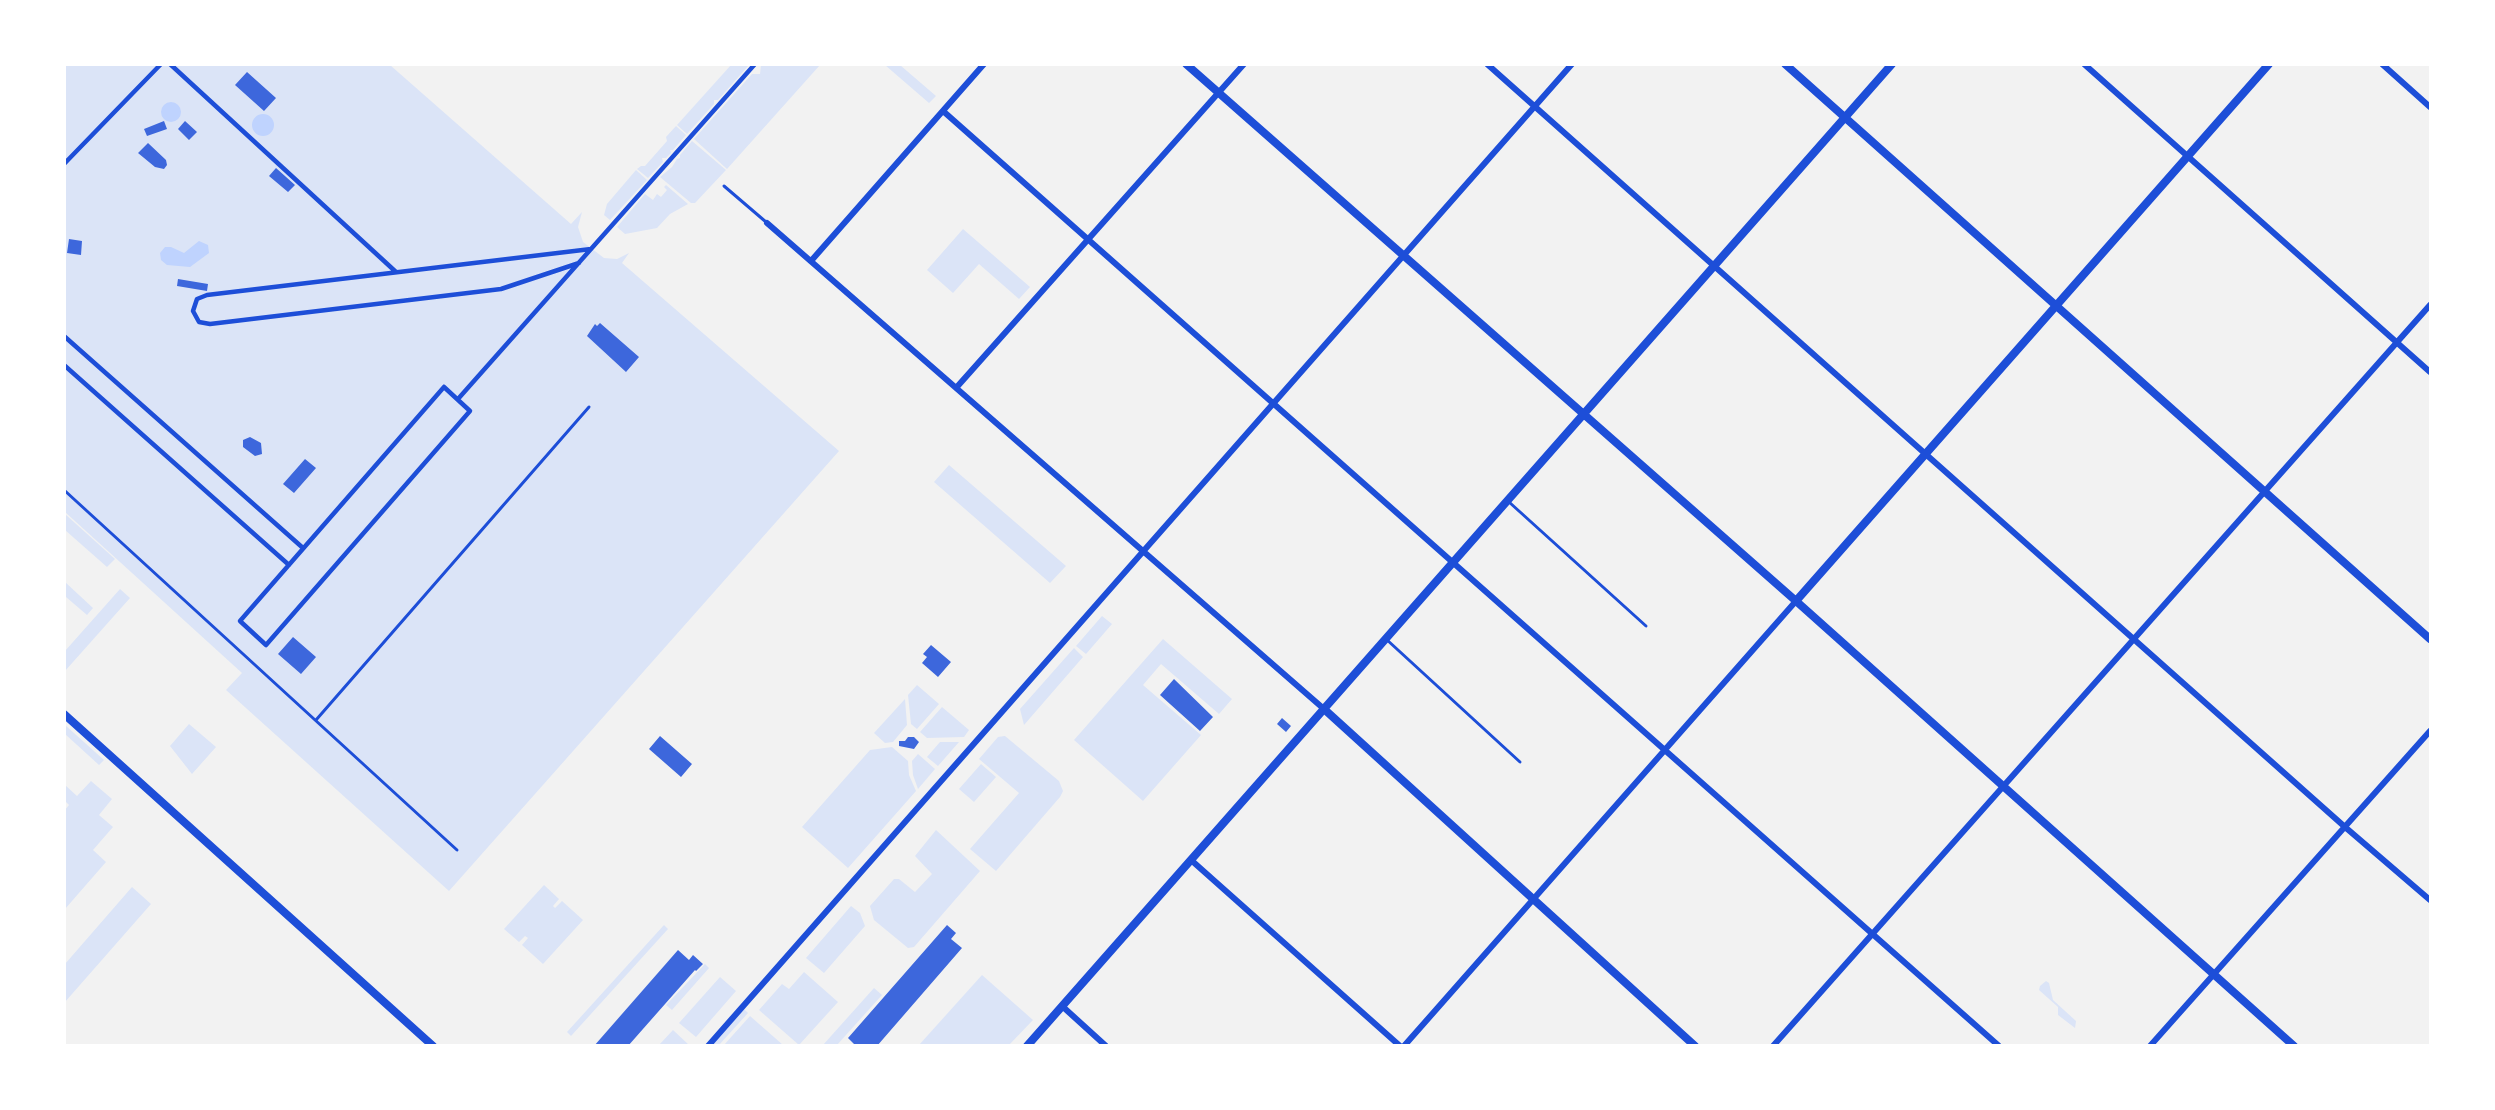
<!DOCTYPE html>
<style>
body{margin:0}
#map{position:relative;width:2495px;height:1110px;overflow:hidden;background:#f2f2f2;font-family:Roboto,sans-serif}
canvas{display:block}
.frame{position:absolute;inset:0;border:66px solid #fff;pointer-events:none}
</style>
<div id="map">
<canvas width="2495" height="1110"></canvas>
<div class="frame"></div>
</div>
<script>
const ctx = document.querySelector('canvas').getContext('2d');
ctx.lineJoin = 'round';
function paint(path, color) { ctx.fillStyle = color; ctx.fill(path, 'evenodd'); }
const poly = rows => new Path2D(rows.map(r => 'M' + r).join(''));
function trace(path, color, width, dash) { ctx.strokeStyle = color; ctx.lineWidth = width; ctx.lineCap = dash ? 'butt' : 'round'; ctx.setLineDash(dash || []); ctx.stroke(path); }
const green = poly([
 [64,65,390,65,571,224,582,212,578,227,583,242,604,258,617,259,629,253,622,263,839,451,449,891,226,690,242,673,65,512],
 [731,65,749,65,718,100,714,100,714,104,687,134,677,125],
 [761,65,820,65,727,169,694,139,752,74,760,74],
 [885,65,900,65,936,96,929,103],
 [676,126,686,135,673,150,670,150,671,153,666,158,662,158,663,162,648,178,637,169,641,166,645,166,667,141,666,137],
 [692,141,726,170,695,203,691,203,660,177,672,167,677,159,680,158,680,155],
 [636,170,647,180,610,220,604,215,607,204],
 [666,185,688,204,670,214,657,228,625,234,617,227,645,194,653,200,657,194,661,197,667,190,664,187],
 [963,229,1030,287,1019,299,979,264,953,293,927,270],
 [949,465,1066,566,1050,583,934,482],
 [65,514,115,559,107,567,65,530],
 [65,582,93,608,87,615,66,597,65,599],
 [120,589,130,598,65,671,65,651],
 [1102,616,1112,624,1086,654,1076,646],
 [1163,639,1232,699,1219,714,1161,664,1143,685,1201,735,1143,801,1074,740],
 [1074,648,1083,657,1024,725,1020,709],
 [917,685,939,704,917,729,911,724,908,695],
 [905,699,907,725,893,742,885,743,874,733],
 [942,707,969,730,964,737,927,738,920,732],
 [189,724,216,747,192,774,170,746],
 [65,725,104,760,99,765,65,734],
 [1005,736,1059,781,1063,791,1060,797,996,871,970,849,1019,793,979,759,998,737],
 [940,742,959,742,938,766,927,757],
 [892,747,908,761,909,775,916,791,848,868,802,827,870,750],
 [918,754,935,769,918,789,913,775,912,761],
 [981,764,996,777,974,802,959,789],
 [91,781,112,799,99,815,113,827,93,850,106,862,65,909,64,811,69,805,65,801,65,785,77,796],
 [936,830,980,871,914,947,908,948,874,920,870,906,894,879,899,879,915,892,932,874,915,856],
 [544,885,559,899,553,906,555,908,562,901,583,920,543,964,522,945,528,938,525,936,519,942,504,929],
 [132,887,151,904,65,1002,65,964],
 [851,906,860,913,865,926,824,973,806,958],
 [664,925,668,929,571,1036,567,1032],
 [705,964,709,968,672,1010,666,1005],
 [804,972,838,1002,799,1045,759,1010,782,984,789,989],
 [982,975,1033,1020,1009,1045,919,1045],
 [720,977,736,991,696,1037,679,1023],
 [2046,981,2049,983,2053,1000,2076,1021,2075,1028,2058,1015,2058,1007,2039,990,2040,986],
 [874,988,882,995,837,1045,823,1045],
 [744,1009,748,1013,719,1045,712,1046],
 [750,1016,783,1045,724,1045],
 [673,1030,689,1045,659,1045]
]);
const water = poly([
 '161 112a10 10 0 1 1 20 0a10 10 0 1 1-20 0Z',
 '252 125a11 11 0 1 1 22 0a11 11 0 1 1-22 0Z',
 [199,241,208,245,209,253,190,267,167,265,161,260,160,253,165,247,171,247,184,253]
]);
const building = poly([
 [247,72,276,98,264,111,235,85],
 [164,121,167,129,147,136,144,129],
 [185,121,197,132,189,140,178,129],
 [148,143,166,160,167,165,164,169,155,167,138,153],
 [276,168,295,185,288,192,269,176],
 [69,239,82,241,81,255,67,253],
 [178,279,208,284,207,291,177,286],
 [600,323,639,357,626,372,587,336,595,324,597,326],
 [250,437,261,443,262,454,255,456,243,447,243,440],
 [305,459,316,468,294,493,283,484],
 [293,637,316,657,301,674,278,654],
 [931,645,951,662,938,677,922,663,927,657,923,654],
 [1174,679,1213,717,1200,731,1160,695],
 [1282,718,1291,726,1286,732,1277,724],
 [660,736,692,764,681,777,649,749],
 [908,737,914,737,919,742,914,749,899,746,899,741,905,741],
 [947,925,956,933,951,939,962,948,877,1046,856,1046,848,1038],
 [678,950,689,960,693,955,703,964,696,971,695,970,628,1046,594,1046]
]);
const service = poly([
 [724,186,766,222],
 [64,490,457,850],
 [1509,502,1646,626],
 [1386,639,1520,762],
 [316,720,589,407]
]);
const pedestrian = poly([
 [170,64,396,272],
 [64,164,161,64],
 [579,263,501,289,210,324,199,322,193,311,197,299,207,295,591,249],
 [64,336,303,548],
 [64,365,289,565],
 [444,387,470,411,266,645,240,621,444,387],
 [458,399,755,64]
]);
const minor = poly([
 [1487,64,2345,827,2430,900],
 [2084,64,2430,372],
 [2382,64,2430,107],
 [943,111,1999,1046],
 [767,223,1324,709],
 [811,261,984,64],
 [956,388,1244,64],
 [1191,860,1400,1046],
 [1062,1006,1106,1046],
 [708,1046,1572,64],
 [1404,1046,1796,601],
 [1773,1046,2430,305],
 [2150,1046,2430,731]
]);
const tertiary = poly([
 [1186,64,1796,601,2294,1046],
 [1785,64,2430,639],
 [1796,601,2269,64],
 [1324,709,1695,1046],
 [64,714,433,1046],
 [1027,1046,1892,64]
]);
paint(green, '#dbe4f7');
paint(water, '#bfd3fe');
paint(building, '#3d67dc');
trace(service, '#1d4ed8', 3);
trace(pedestrian, '#1d4ed8', 4.5);
trace(minor, '#1d4ed8', 6);
trace(tertiary, '#1d4ed8', 8);
</script>
